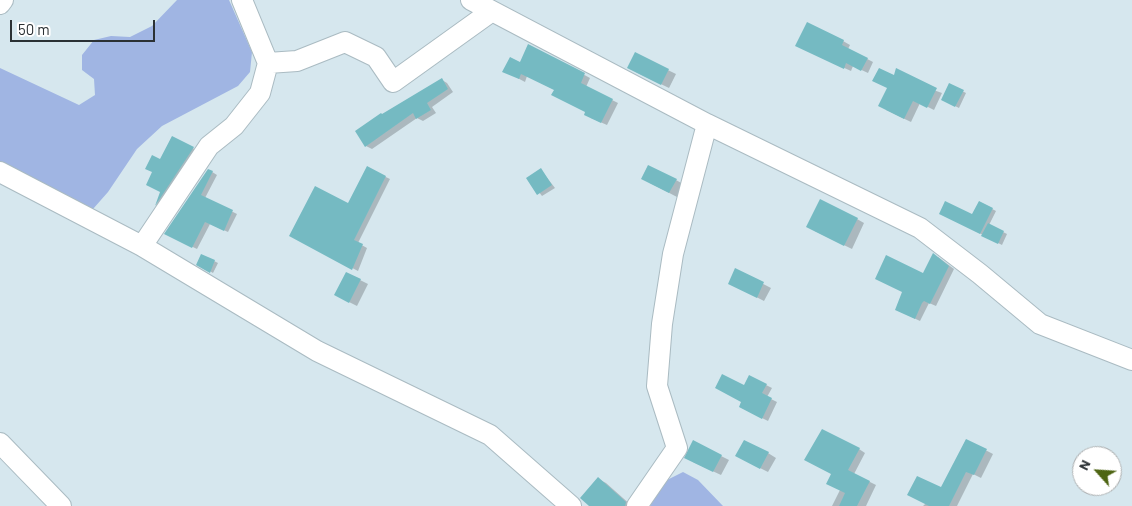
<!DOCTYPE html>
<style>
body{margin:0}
#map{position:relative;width:1132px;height:506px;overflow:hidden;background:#d6e7ee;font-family:Barlow,sans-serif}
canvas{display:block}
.north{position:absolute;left:1072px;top:446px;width:50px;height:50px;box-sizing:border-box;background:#fff;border:1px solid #aaadae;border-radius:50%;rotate:296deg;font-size:14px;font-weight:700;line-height:20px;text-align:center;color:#2b3134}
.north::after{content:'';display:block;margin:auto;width:18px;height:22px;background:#4e6513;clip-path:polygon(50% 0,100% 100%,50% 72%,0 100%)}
.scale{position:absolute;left:10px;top:20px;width:145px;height:22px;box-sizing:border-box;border:2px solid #2b3134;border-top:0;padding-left:6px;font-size:15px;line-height:18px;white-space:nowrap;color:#2b3134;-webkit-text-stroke:4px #fff;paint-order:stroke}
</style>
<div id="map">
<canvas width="1132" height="506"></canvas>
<div class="north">N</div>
<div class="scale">50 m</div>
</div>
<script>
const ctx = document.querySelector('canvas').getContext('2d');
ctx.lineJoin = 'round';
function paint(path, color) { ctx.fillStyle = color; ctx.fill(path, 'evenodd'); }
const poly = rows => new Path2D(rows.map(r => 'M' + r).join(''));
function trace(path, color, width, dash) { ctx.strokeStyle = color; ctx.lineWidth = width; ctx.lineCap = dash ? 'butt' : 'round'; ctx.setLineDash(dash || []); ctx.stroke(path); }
const water = poly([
 [177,0,229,0,252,52,250,72,238,86,162,126,137,149,108,192,93,209,0,162,0,68,79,105,95,95,94,79,82,70,82,55,94,40,111,36,130,37,152,26],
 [683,472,698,480,723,506,650,506,667,480]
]);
const shadow = poly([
 [843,41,850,45,848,49,873,62,868,73,853,66,851,71,803,49],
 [529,45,590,78,586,87,618,103,607,125,591,118,587,112,555,90,527,76,525,82,510,74,520,63],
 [635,54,676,74,669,88,636,72],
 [894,76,942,93,934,110,920,103,911,122,886,110,888,88],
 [442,80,447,83,453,92,432,107,436,113,423,121,417,118,372,149,366,146,383,115],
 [950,85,966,93,959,108,943,100],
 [172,137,200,152,162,208,156,205,162,192,154,172],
 [367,168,390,179,358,243,367,248,358,271,291,236,349,204],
 [209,170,217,175,205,198,237,214,228,232,210,224,197,249,170,236],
 [541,170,555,188,542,196,528,178],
 [676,180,683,184,677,197,650,183],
 [979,202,996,211,989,225,1007,234,1002,245,941,213,973,216],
 [857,219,864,223,852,249,815,231],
 [202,255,218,263,213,273,198,264],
 [938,257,954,269,936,306,929,303,920,321,901,312,903,292,924,275],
 [736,270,771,288,764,301,737,287],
 [360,280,368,284,357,306,343,299],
 [750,377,772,388,767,397,777,402,768,421,740,407,745,386],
 [966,440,993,454,981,478,973,474,957,506,923,506,941,489],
 [859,449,865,453,854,474,876,485,866,506,832,506,840,490,828,483],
 [768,453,776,458,768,472,744,460],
 [721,456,729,460,721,475,693,462],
 [598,479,606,483,632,506,591,506]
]);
const building = poly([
 [807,22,844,40,842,45,868,58,861,71,846,63,844,69,795,46],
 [528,44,585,73,581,83,613,99,601,123,584,115,585,112,551,95,554,90,521,74,519,79,502,72,510,57,520,62],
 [635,52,669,69,661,85,627,68],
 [879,68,894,75,896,68,937,88,927,108,913,101,904,119,878,106,887,88,872,81],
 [442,78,448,89,427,103,431,110,416,119,413,113,365,147,355,131,381,113,382,114],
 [949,83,964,90,955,107,941,100],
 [172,136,194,147,155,206,160,192,146,185,152,172,145,169,152,155,160,159],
 [648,165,677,179,669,193,641,179],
 [367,166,386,176,354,240,363,244,352,270,289,236,315,186,348,203],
 [541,168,552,185,537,195,526,178],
 [208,169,213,171,201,195,233,210,224,231,205,222,192,248,164,234],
 [820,199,858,218,844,246,806,227],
 [945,201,972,214,979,201,993,208,980,234,939,214],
 [988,223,1004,231,998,244,981,236],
 [933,253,949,266,930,304,924,301,922,303,915,319,895,310,902,292,875,279,886,255,923,273],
 [201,254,215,260,210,273,196,265],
 [735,268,764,282,757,298,728,284],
 [346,272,361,279,349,303,334,295],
 [722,374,744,385,749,375,767,384,762,393,772,398,762,419,739,407,741,402,715,388],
 [822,429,860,448,848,470,870,481,857,506,839,506,845,493,826,484,831,474,804,460],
 [966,439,987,449,974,475,966,472,949,506,929,506,907,495,917,476,941,487],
 [693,440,722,455,713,472,684,458],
 [744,440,769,452,760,469,735,456],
 [598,477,626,502,625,506,589,506,580,498]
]);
const minor = poly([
 [242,0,268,63,297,61,345,42,376,57,393,82,492,11],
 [471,0,707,124,920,228,980,274,1040,324,1132,360],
 [0,4,3,0],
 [0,172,142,246,317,351,490,435,571,506],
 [142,246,209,146,234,126,260,93,268,63],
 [0,443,61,506],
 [637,506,677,448,657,386,662,324,673,254,707,124]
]);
paint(water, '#a0b5e3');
paint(shadow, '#0003');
paint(building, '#75bac2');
trace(minor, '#aabbc2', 22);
trace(minor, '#fff', 20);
</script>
